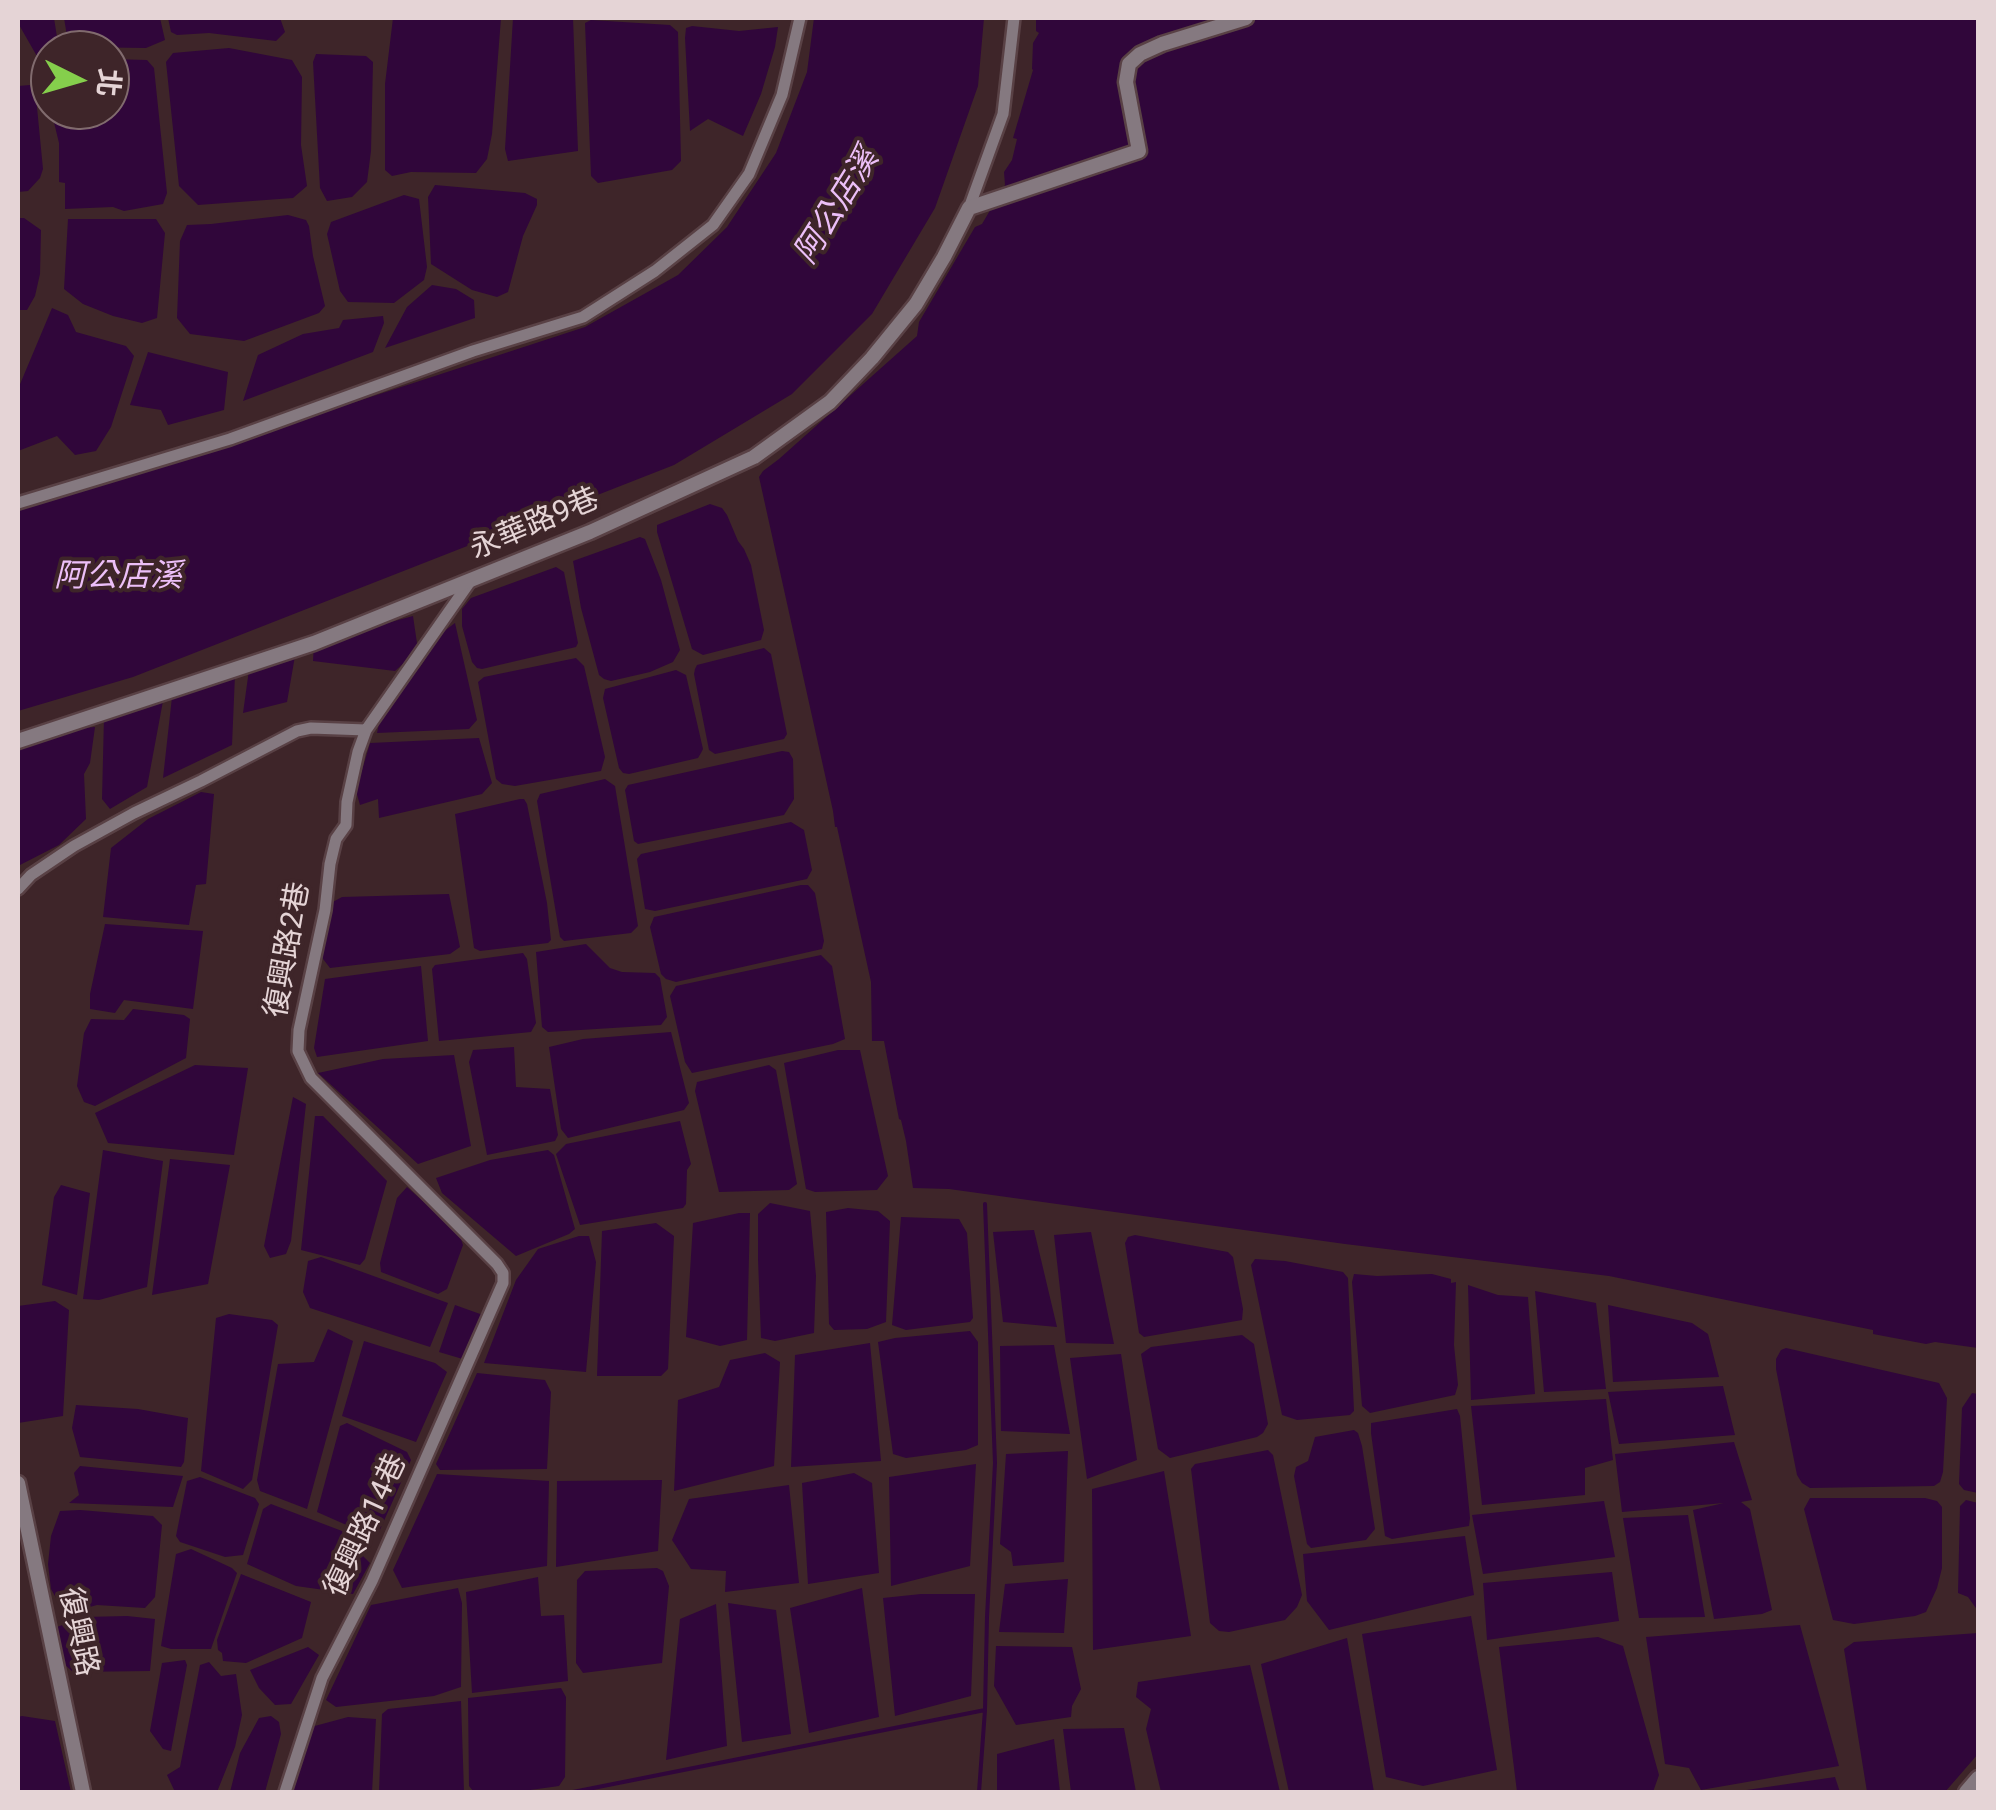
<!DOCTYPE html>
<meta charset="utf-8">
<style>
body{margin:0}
#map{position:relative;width:1996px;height:1810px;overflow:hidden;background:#3e2529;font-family:Roboto,"Noto Sans TC",sans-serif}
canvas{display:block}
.frame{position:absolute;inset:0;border:20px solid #e5d4d6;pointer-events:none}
.north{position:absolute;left:30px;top:30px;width:100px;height:100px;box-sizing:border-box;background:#3e2529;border:2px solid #816b6e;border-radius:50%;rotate:95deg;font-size:28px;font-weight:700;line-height:40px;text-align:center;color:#e5d4d6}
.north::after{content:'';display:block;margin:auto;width:35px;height:45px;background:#85cf4c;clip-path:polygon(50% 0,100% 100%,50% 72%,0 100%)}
</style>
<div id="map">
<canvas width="1996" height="1810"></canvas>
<div class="frame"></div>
<div class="north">北</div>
</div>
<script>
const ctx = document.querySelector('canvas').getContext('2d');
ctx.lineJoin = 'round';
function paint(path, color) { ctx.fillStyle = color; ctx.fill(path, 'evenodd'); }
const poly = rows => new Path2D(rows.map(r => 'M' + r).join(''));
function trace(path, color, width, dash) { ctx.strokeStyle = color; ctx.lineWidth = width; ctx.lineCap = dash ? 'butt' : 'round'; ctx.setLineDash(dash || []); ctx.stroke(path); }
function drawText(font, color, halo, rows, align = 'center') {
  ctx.font = font + ' Roboto,"Noto Sans TC",sans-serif'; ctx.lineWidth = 8; ctx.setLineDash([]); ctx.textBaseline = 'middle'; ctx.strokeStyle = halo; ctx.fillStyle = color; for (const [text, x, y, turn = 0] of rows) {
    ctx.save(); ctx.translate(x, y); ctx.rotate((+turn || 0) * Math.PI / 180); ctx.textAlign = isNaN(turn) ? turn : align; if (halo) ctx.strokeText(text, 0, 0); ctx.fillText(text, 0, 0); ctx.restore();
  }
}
const water = poly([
 [18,18,54,18,59,50,50,50,50,56,38,58,18,23],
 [64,18,160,18,165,40,146,48,74,47,67,36],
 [168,18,280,18,285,32,276,41,209,33,177,35,171,32],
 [393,18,501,18,492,134,487,159,476,173,411,172,392,176,385,170,385,84],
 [513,18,573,18,578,151,508,161,505,149],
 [814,18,984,18,978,86,935,208,872,314,792,394,674,465,133,677,18,711,18,507,251,436,585,327,678,275,727,227,776,153,807,72],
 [1036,18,1978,18,1978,1348,1935,1342,1926,1344,1873,1334,1873,1330,1609,1276,1345,1244,949,1189,913,1188,906,1141,901,1120,899,1119,884,1041,872,1041,871,982,837,827,835,827,833,811,759,477,763,471,779,459,917,336,919,322,975,227,982,224,1005,185,1004,172,1012,160,1017,139,1013,138,1033,70,1032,69,1033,43,1039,33,1036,31],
 [591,20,670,25,678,32,681,161,672,170,598,183,591,176,585,23],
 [692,26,739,31,778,27,775,47,761,94,743,136,708,119,690,131,685,38,686,28],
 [229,48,292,60,302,77,301,145,307,186,293,198,198,205,179,186,166,62,173,53],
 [316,54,366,56,373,62,371,151,367,182,352,197,327,201,320,188,313,62],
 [110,59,147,60,154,68,167,193,163,204,124,211,113,207,65,209,65,183,59,182,59,143,51,110,110,110],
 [30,85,36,97,43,169,40,178,28,191,18,192,18,86],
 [435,185,525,193,537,199,537,205,523,236,508,292,497,297,472,290,431,264,428,197],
 [404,195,419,199,427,267,424,280,394,303,348,302,340,291,327,234,331,222],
 [288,215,306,220,309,226,313,256,325,306,319,313,244,341,190,334,177,318,180,241,187,225,211,224],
 [18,218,24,218,41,230,40,274,35,296,27,310,18,310],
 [68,219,156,219,165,233,157,318,142,323,113,316,83,304,64,289],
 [432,285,456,289,474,300,475,318,385,348,407,307],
 [52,308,68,315,76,332,126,346,134,356,111,427,96,451,75,455,57,436,18,451,18,389],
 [383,316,384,323,373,352,243,401,258,355,303,334,339,328,343,320],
 [148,352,228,372,224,410,168,425,161,410,130,405],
 [710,504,722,508,727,515,738,541,744,549,751,565,764,630,761,640,703,655,692,649,657,532,657,525],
 [640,537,645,539,661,580,680,650,673,662,650,672,611,681,604,679,599,675,581,608,573,561],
 [556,567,564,572,578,643,576,647,482,669,477,668,472,662,462,626,462,609,471,598],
 [413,616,418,650,395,671,313,661,314,643],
 [455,623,477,720,469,729,377,733,380,719,402,683,420,667,443,632],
 [764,648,771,654,787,734,784,739,715,754,709,750,694,674,695,669,697,665],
 [295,656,287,702,243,713,249,670],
 [576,658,584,666,605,757,601,771,515,786,502,784,496,779,478,682,484,677],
 [676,670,686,675,703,749,701,753,698,758,629,774,623,773,619,768,603,698,605,689],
 [235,675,232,745,163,778,172,697],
 [163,701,147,787,110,809,102,799,104,717],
 [95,727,90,763,84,774,86,819,59,845,20,865,18,863,18,748,72,729],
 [479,738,492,783,482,794,379,818,378,799,360,805,356,791,370,743],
 [782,751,789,752,793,759,794,799,784,815,638,844,634,841,625,790,628,785],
 [605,779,615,786,638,926,631,933,564,941,560,937,537,801,540,794],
 [201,792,214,794,206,884,196,885,189,925,103,917,111,848,148,819],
 [520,799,524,799,527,804,547,903,551,940,548,943,480,951,474,948,455,814],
 [791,822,804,830,812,870,807,879,655,911,645,909,637,859,641,854],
 [801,885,808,885,815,893,824,941,822,949,676,982,666,979,661,974,650,927,654,917],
 [449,894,460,947,450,954,330,968,320,955,331,903,342,897],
 [105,924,203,931,193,1009,124,1000,115,1013,90,1009,90,994],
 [586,944,610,968,622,972,655,973,660,978,667,1017,661,1025,548,1032,542,1027,536,952],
 [523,953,527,959,536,1023,531,1032,439,1041,432,969,435,965],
 [821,955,832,966,845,1039,833,1044,692,1073,685,1062,670,996,676,986],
 [421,966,428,1041,317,1057,314,1048,325,979],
 [133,1009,184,1015,190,1019,186,1058,95,1106,84,1102,77,1086,84,1033,91,1019,124,1020],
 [671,1032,689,1103,684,1110,568,1138,561,1129,549,1047,583,1039],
 [514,1047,516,1087,550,1089,558,1135,555,1141,487,1155,469,1062,473,1050],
 [838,1050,860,1050,888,1176,877,1190,815,1192,806,1189,784,1063],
 [454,1055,471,1146,418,1164,318,1073,383,1059],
 [195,1065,248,1068,234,1155,108,1143,95,1113],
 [769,1065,776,1070,797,1184,789,1190,719,1192,695,1091,697,1082],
 [293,1097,306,1104,291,1241,286,1254,270,1258,264,1246],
 [315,1116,323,1116,387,1181,365,1259,360,1265,301,1250],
 [680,1121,691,1164,687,1170,686,1204,683,1208,580,1225,556,1154,566,1144],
 [103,1150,163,1161,147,1287,99,1300,83,1299],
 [548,1150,554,1155,575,1229,569,1234,516,1256,442,1193,436,1178,490,1160],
 [170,1159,230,1165,208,1284,152,1295],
 [61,1185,90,1193,77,1295,42,1285,54,1197],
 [407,1187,459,1233,463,1245,447,1289,438,1294,381,1272,380,1263,397,1198],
 [770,1203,810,1211,816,1276,814,1333,775,1341,761,1338,758,1259,758,1214],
 [848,1208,878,1211,890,1221,886,1322,867,1329,834,1330,829,1324,826,1212],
 [739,1213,750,1213,747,1340,720,1346,686,1337,693,1223],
 [901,1217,959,1219,967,1233,973,1318,970,1322,906,1330,892,1325],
 [656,1223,674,1236,668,1369,661,1376,597,1376,602,1231],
 [1034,1230,1057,1327,1003,1322,993,1232],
 [1091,1232,1114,1344,1066,1343,1054,1235],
 [1135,1235,1228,1252,1233,1257,1243,1309,1242,1320,1144,1337,1139,1333,1125,1243,1128,1237],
 [579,1236,589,1236,596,1262,586,1372,484,1363,516,1280,538,1249],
 [321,1257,448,1303,430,1347,310,1308,303,1292,308,1261],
 [1255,1259,1285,1261,1343,1272,1348,1278,1354,1411,1350,1415,1297,1420,1282,1415,1251,1265],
 [1354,1274,1377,1276,1432,1274,1451,1279,1451,1283,1456,1282,1454,1345,1458,1385,1455,1395,1370,1413,1362,1406,1352,1282],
 [1468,1285,1498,1295,1528,1297,1535,1394,1471,1400],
 [1535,1291,1596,1303,1606,1389,1544,1392],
 [55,1301,69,1310,63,1416,18,1423,18,1306],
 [455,1305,483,1315,466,1360,439,1352],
 [1608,1305,1692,1323,1708,1334,1719,1377,1613,1382],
 [229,1314,272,1320,278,1325,252,1480,243,1489,201,1471,216,1318],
 [328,1329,353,1341,307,1509,260,1491,257,1480,278,1364,314,1362],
 [970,1331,978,1342,978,1445,966,1450,906,1458,893,1454,878,1342,895,1338],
 [1242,1335,1254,1344,1268,1424,1263,1433,1257,1437,1170,1458,1158,1449,1141,1354,1151,1347],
 [364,1341,435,1363,447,1372,416,1442,342,1416],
 [870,1343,881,1461,791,1467,795,1355],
 [1054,1345,1070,1434,1001,1431,1000,1346],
 [1786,1348,1939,1383,1947,1398,1943,1472,1940,1482,1934,1486,1810,1488,1802,1483,1797,1475,1776,1369,1776,1359,1781,1350],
 [765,1353,780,1362,774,1466,674,1491,678,1400,719,1387,730,1360],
 [1121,1354,1137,1460,1087,1479,1070,1358],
 [477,1373,545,1380,551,1392,547,1469,440,1470,436,1464],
 [1723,1386,1735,1435,1619,1444,1608,1392],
 [1972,1393,1978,1394,1978,1493,1964,1490,1959,1484,1962,1408],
 [1606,1399,1613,1460,1585,1468,1585,1495,1482,1505,1471,1406],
 [76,1405,138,1409,188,1418,184,1462,181,1467,80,1457,72,1428],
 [1457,1409,1460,1416,1470,1518,1469,1526,1392,1539,1385,1536,1371,1433,1371,1423],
 [347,1423,407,1452,411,1460,379,1532,369,1535,317,1512,340,1426],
 [1354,1430,1358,1433,1362,1446,1375,1529,1366,1540,1311,1548,1307,1544,1294,1476,1296,1467,1308,1461,1315,1437],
 [1734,1442,1752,1500,1741,1502,1750,1509,1772,1610,1762,1614,1714,1619,1693,1510,1724,1503,1622,1512,1615,1454],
 [1268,1450,1273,1455,1302,1595,1297,1607,1285,1620,1229,1632,1219,1631,1210,1623,1191,1469,1195,1464],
 [1068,1451,1064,1562,1013,1566,1011,1552,1000,1544,1006,1454],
 [976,1464,970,1566,891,1586,889,1477],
 [80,1466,183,1476,173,1507,69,1503,79,1495,74,1473],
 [1164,1471,1191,1636,1093,1650,1092,1489],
 [854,1473,872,1483,879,1573,808,1584,802,1483],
 [437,1474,549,1481,547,1566,402,1588,393,1570],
 [200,1477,255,1498,259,1504,243,1555,225,1557,180,1542,176,1536,187,1481],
 [662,1480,658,1551,556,1567,557,1481],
 [789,1485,799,1583,725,1592,726,1571,691,1569,672,1540,689,1499],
 [1810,1498,1925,1498,1937,1501,1942,1507,1942,1568,1937,1588,1926,1612,1915,1616,1854,1624,1833,1620,1804,1509],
 [1966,1500,1978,1503,1978,1611,1968,1597,1958,1593,1960,1506],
 [1604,1501,1615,1557,1483,1574,1472,1515],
 [271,1504,342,1531,363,1542,362,1555,370,1563,353,1594,296,1586,247,1564,263,1509],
 [80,1510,153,1516,162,1525,155,1597,145,1608,97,1605,65,1614,51,1589,48,1564,51,1536,60,1511],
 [1688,1515,1705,1617,1639,1618,1623,1518],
 [1465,1536,1474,1595,1329,1630,1307,1601,1303,1554],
 [191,1549,232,1568,237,1573,211,1649,171,1649,161,1646,176,1554],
 [657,1568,663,1571,669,1586,662,1663,583,1673,576,1663,577,1580,585,1571],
 [1612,1572,1619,1621,1487,1640,1483,1583],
 [241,1574,311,1602,302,1638,246,1663,223,1661,222,1653,218,1650,217,1640],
 [538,1577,541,1616,564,1615,568,1681,472,1693,466,1592],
 [1068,1579,1064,1633,999,1632,1005,1584],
 [458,1588,462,1603,461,1687,434,1696,336,1707,326,1700,371,1605],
 [862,1588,879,1717,809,1733,790,1608],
 [921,1594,975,1594,971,1696,895,1716,883,1598],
 [728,1603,776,1610,791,1734,742,1742],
 [716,1604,727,1746,666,1760,680,1619],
 [127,1616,155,1619,150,1671,73,1672,65,1665,57,1627,84,1617],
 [1471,1616,1497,1770,1423,1786,1386,1777,1362,1634],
 [1800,1625,1839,1766,1701,1790,1689,1768,1665,1764,1646,1637],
 [1978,1633,1978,1754,1945,1792,1867,1792,1844,1649,1854,1642],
 [1598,1637,1623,1646,1659,1775,1653,1792,1517,1792,1499,1647],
 [1347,1638,1374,1792,1289,1792,1261,1664],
 [996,1646,1072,1647,1081,1689,1072,1706,1071,1717,1016,1725,994,1686],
 [308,1647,319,1655,291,1704,275,1705,259,1688,250,1670],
 [185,1660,187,1665,171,1751,163,1749,150,1731,162,1663],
 [209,1662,221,1676,236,1674,242,1715,235,1747,217,1792,175,1792,167,1775,180,1767,200,1665],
 [1250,1665,1280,1792,1161,1792,1146,1729,1151,1709,1136,1697,1138,1682],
 [561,1688,566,1697,565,1777,559,1786,516,1792,474,1792,469,1786,468,1698],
 [461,1701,464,1792,379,1792,382,1714,388,1709],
 [22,1716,55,1721,71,1792,18,1792,18,1717],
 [271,1716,279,1722,281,1734,265,1792,230,1792,240,1753,259,1718],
 [348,1717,376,1719,372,1792,292,1792,311,1727],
 [1124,1728,1136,1792,1071,1792,1063,1729],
 [1054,1739,1060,1792,997,1792,997,1754],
 [1835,1777,1840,1792,1733,1792]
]);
const stream = poly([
 [573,1792,985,1710],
 [979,1792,985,1710,987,1617,995,1463,985,1204]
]);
const minor = poly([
 [969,208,1003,114,1014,18],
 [18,503,230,439,473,351,583,317,655,271,713,225,749,174,782,95,800,18],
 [18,889,31,875,74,846,134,813,201,781,297,731,311,728,366,730],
 [285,1792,322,1678,372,1581,503,1283,503,1273,497,1264,311,1078,298,1051,299,1030,325,910,330,864,336,839,346,825,347,802,358,752,366,730,469,583]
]);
const tertiary = poly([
 [18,741,314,643,590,532,754,457,830,402,872,358,916,304,944,257,969,208,1139,151,1126,82,1129,64,1140,54,1162,44,1246,18],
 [18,1483,83,1792],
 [1966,1792,1978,1778]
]);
const streetNames = [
 ["永華路9巷",535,525,-23],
 ["復興路2巷",289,950,-80],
 ["復興路14巷",367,1526,-65],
 ["復興路",77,1632,78]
];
const waterNames = [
 ["阿公店溪",838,207,-58],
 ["阿公店溪",118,578]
];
paint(water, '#30063a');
trace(stream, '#30063a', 4);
trace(minor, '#594145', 16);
trace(tertiary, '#594145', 19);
trace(minor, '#857980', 11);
trace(tertiary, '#857980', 14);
drawText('30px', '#e5d4d6', '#3e2529', streetNames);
drawText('italic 32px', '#ecbff8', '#3e2529', waterNames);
</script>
